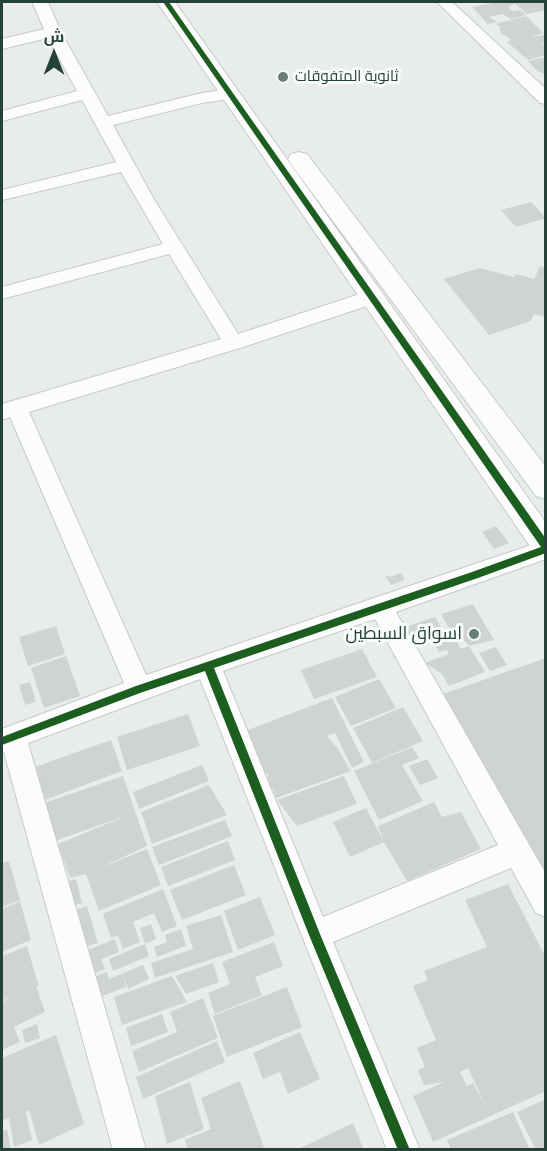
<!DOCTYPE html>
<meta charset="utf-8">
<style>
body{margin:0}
#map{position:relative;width:547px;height:1151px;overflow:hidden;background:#e8edeb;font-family:"Archivo Narrow",Cairo,sans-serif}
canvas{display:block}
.frame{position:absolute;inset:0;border:3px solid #24423a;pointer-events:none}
.north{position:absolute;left:24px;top:24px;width:60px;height:60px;-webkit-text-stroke:4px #f7fbf9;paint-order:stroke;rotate:0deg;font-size:16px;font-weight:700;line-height:24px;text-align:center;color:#24423a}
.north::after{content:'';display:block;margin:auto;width:21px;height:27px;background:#24423a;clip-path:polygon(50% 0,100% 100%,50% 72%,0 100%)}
</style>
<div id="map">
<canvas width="547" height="1151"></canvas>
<div class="frame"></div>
<div class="north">ش</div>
</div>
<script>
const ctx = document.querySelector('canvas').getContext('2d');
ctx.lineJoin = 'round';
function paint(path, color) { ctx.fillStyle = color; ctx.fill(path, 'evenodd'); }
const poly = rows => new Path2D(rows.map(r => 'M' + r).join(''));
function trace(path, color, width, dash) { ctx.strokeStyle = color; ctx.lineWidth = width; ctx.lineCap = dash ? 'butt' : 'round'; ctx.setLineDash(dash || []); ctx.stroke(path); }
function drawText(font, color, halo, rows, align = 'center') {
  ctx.font = font + ' "Archivo Narrow",Cairo,sans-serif'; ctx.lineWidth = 6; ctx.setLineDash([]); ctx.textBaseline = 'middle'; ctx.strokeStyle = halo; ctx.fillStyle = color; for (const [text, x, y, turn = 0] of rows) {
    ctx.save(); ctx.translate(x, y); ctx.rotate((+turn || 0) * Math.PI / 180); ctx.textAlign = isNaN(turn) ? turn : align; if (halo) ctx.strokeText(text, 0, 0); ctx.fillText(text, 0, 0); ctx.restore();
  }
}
const building = poly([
 [498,2,511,2,515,4,508,7,512,11,520,10,526,15,511,19,502,14,489,17,497,22,488,24,472,7],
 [513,2,546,2,546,10,527,14],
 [526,16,543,33,530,37,546,35,546,45,540,42,546,48,546,55,528,60,507,42,512,40,501,33,499,26,495,24],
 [546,57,546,75,537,71,528,61],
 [531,202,546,218,516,227,501,210],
 [540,266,546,268,546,317,534,314,531,321,489,335,444,279,480,268,514,277,516,274,534,279],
 [496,526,509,543,494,549,482,532],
 [401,573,405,580,391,585,385,575,390,577],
 [473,604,494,640,469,646,462,638,456,640,441,614],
 [435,617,445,634,413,645,403,628],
 [56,626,65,654,28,666,19,637],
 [446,637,449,642,456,640,461,649,469,646,485,672,449,686,442,674,425,663,449,654,447,650,439,652,433,641],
 [496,647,507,665,490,671,479,653],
 [362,649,377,677,314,699,301,670],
 [66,656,80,696,44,708,31,668],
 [546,658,546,878,440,695],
 [379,679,396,708,351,726,335,697],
 [30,682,36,702,25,705,19,685],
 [332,698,364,762,352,768,335,733,327,736,338,749,351,771,276,798,273,788,268,786,268,773,262,771,262,764,253,752,248,730],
 [403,707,423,741,372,763,353,728],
 [188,714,200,746,127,770,117,737],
 [111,740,122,771,42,801,32,768],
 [412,747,419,758,402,765,423,801,379,820,354,771],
 [427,759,438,778,420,785,409,766],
 [202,765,209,781,139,809,133,792],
 [123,776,147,846,100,868,147,849,161,885,99,911,86,874,70,878,58,844,128,815,55,841,44,803],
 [344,776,357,804,297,826,277,800],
 [209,785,227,815,152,844,141,812],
 [434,802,442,817,461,812,481,849,407,881,384,842,350,857,333,822,366,808,384,842,378,826],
 [225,820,232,836,159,865,152,847],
 [228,841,235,860,168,886,161,867],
 [9,861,20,900,2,907,2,863],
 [234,865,246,895,182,920,170,890],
 [76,879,82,903,71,906,66,882],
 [508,884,546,958,546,1091,433,1142,413,1096,444,1082,424,1085,418,1070,425,1067,417,1048,436,1040,413,986,428,980,424,971,487,947,465,900],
 [468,1068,485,1105,473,1083,467,1086,460,1072],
 [163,889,177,926,162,932,154,913,133,922,140,942,123,949,118,935,111,938,103,914],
 [260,897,275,935,238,950,224,911],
 [20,901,31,940,2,952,2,909],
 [87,906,98,943,85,947,75,910],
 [221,915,233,952,155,978,151,963,193,949,186,926],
 [151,924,156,939,145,944,140,928],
 [181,929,186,946,157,957,154,947,167,942,165,935],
 [115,939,119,952,101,959,105,969,95,973,88,950],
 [274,942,283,966,255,977,262,995,215,1014,208,993,230,984,222,962],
 [145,944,149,956,113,971,109,959],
 [27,946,39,987,36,986,45,1012,14,1027,20,1042,2,1050,2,1002,18,994,2,1001,2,956],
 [213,963,219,982,186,994,175,976],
 [143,965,149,979,128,989,123,975,126,987,102,996,96,976,107,972,109,979],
 [172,976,187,1002,122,1025,114,997],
 [287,987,302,1027,227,1057,213,1016],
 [203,998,218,1038,139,1072,132,1051,177,1032,170,1012],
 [162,1014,168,1032,131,1046,126,1028],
 [37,1024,40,1038,25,1043,22,1030],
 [300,1032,320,1079,288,1094,280,1072,263,1079,253,1053],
 [56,1035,84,1124,39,1145,29,1110,26,1112,32,1140,14,1147,9,1118,2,1121,2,1058],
 [217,1041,225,1062,143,1099,136,1077],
 [240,1081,265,1150,188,1150,185,1140,211,1129,201,1098],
 [190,1082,204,1129,167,1144,155,1096],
 [546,1099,546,1150,536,1150,517,1112],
 [513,1112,530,1150,451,1150,447,1140],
 [353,1123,364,1150,296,1150],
 [7,1129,11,1150,2,1150,2,1131]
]);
const minor = poly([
 [32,2,48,2,61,32,108,116,202,93,229,89,237,94,229,99,202,103,113,125,155,201,238,334,372,290,379,292,382,297,379,302,240,348,29,412,146,675,546,540,546,559,396,612,546,874,546,917,536,913,511,868,333,942,420,1150,387,1150,200,679,28,743,146,1150,113,1150,4,752,2,753,2,729,124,683,10,417,2,420,2,404,221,339,169,254,2,299,2,287,163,244,121,172,2,200,2,190,116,162,82,100,2,121,2,111,77,91,48,38,2,49,2,39,44,29,32,2],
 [375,619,498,845,323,917,223,671,375,619],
 [437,2,452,2,546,89,546,104,540,103,437,2]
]);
const tertiary = poly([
 [157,2,175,2,546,523,546,559,536,555,157,2],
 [299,152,307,154,546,467,546,499,536,496,291,164,288,159,291,154,299,152]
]);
const cycleway = poly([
 [163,2,169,2,546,539,546,553,478,578,214,668,320,934,410,1150,398,1150,309,935,205,671,140,693,2,745,2,737,136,686,472,572,541,547,163,2]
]);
const markers = [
 [283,77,6,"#697e78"],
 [474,634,6,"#697e78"]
];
const farPoinames = [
 ["ثانوية المتفوقات",295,77]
];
const poiNames = [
 ["اسواق السبطين",462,634]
];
paint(building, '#cfd4d2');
trace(minor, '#c5cac8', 2);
trace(tertiary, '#c5cac8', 2);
paint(minor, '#fcfcfc');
paint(tertiary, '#fcfcfc');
paint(cycleway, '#1b5e20');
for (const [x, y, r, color] of markers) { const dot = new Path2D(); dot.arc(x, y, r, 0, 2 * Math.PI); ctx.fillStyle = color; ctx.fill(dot); trace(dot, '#f7fbf9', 2); }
drawText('15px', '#24423a', '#f7fbf9', farPoinames, 'left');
drawText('18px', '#24423a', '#f7fbf9', poiNames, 'right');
</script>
